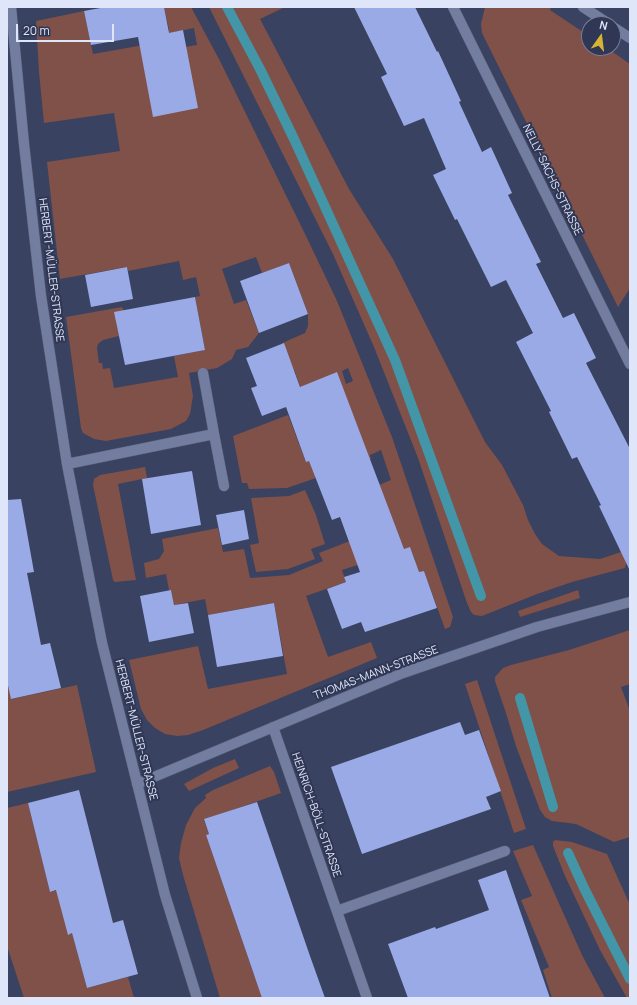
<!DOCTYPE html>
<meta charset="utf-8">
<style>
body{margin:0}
#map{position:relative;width:637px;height:1005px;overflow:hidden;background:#394260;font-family:Manrope,sans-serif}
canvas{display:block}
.frame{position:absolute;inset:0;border:8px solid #e0e6f9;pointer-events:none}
.north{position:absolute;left:581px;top:16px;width:40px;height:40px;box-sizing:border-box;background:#2f3755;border:1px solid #767d97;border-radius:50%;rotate:14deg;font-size:11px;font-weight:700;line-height:16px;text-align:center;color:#e0e6f9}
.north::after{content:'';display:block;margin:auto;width:14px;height:18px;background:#d9b434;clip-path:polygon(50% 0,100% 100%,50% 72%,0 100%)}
.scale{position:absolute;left:16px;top:24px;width:98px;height:18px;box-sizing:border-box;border:2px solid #e0e6f9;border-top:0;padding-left:5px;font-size:12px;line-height:14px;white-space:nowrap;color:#e0e6f9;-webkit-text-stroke:3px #2f3755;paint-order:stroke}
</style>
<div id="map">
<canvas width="637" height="1005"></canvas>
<div class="frame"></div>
<div class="north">N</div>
<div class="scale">20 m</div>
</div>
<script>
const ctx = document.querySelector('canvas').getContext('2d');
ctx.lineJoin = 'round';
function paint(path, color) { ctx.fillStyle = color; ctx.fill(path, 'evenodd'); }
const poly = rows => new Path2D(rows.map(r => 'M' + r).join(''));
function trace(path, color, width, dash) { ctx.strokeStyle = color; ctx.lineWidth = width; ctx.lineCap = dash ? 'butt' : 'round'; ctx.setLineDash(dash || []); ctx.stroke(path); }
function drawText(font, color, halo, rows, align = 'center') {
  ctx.font = font + ' Manrope,sans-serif'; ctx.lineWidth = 4; ctx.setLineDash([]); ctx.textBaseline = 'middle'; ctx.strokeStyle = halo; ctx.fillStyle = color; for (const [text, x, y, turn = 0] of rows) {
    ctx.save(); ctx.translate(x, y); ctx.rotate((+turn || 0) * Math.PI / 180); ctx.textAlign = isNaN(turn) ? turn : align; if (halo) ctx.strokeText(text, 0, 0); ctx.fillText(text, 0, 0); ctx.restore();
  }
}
const green = poly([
 [164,7,191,7,220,61,306,236,337,301,392,437,453,617,450,627,445,629,424,571,396,580,415,560,410,548,342,570,346,582,306,596,328,657,371,642,377,658,203,730,188,735,177,736,165,734,155,728,147,720,141,709,129,660,198,646,208,689,287,674,274,603,208,615,205,599,174,605,171,590,169,590,166,574,146,578,144,563,159,559,164,551,162,539,218,528,223,552,244,549,250,578,289,575,323,561,319,553,355,539,379,485,391,480,381,450,370,455,371,459,287,488,249,489,247,483,242,483,233,436,288,415,306,462,305,400,295,372,281,344,289,340,305,333,308,326,308,314,289,263,262,273,256,257,222,269,234,304,246,300,259,333,248,347,236,350,232,359,217,368,189,373,193,396,190,414,186,421,171,429,106,441,94,439,83,433,81,428,66,317,122,307,124,311,116,322,119,336,103,340,98,344,97,348,99,363,102,363,103,369,110,368,114,388,178,377,174,356,205,350,195,297,200,296,196,277,183,280,179,261,128,271,127,267,60,279,47,162,120,151,114,113,44,123,39,72,36,21,84,11,93,54,144,45,142,35,169,30],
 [194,28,197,45,178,48,175,32],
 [348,368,353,381,346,384,342,371],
 [209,7,285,7,260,19,349,189,393,259,485,442,502,465,523,505,528,520,535,534,542,544,559,556,600,559,630,549,625,568,572,582,537,594,482,616,474,615,471,612,467,603,418,458,374,347,333,254],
 [485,7,551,7,550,10,589,36,589,48,607,48,630,64,630,288,618,307,482,33,481,24],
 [145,467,147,478,118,484,136,580,115,582,113,580,93,485,94,479,100,475],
 [305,490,316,515,325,544,311,549,315,559,288,569,256,572,250,545,259,543,251,498,289,496],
 [578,590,580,598,520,617,518,611],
 [630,630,630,684,621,687,630,711,630,837,614,842,576,824,552,821,545,817,540,810,516,746,506,713,495,681,495,677,503,668,511,665,569,650],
 [477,680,526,829,514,833,465,684],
 [7,681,12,699,77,685,96,772,7,792],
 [235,759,239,768,189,791,184,784,213,768],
 [270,766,274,772,281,793,204,820,209,834,206,835,254,975,265,998,220,998,183,875,179,858,181,843,186,825,195,808,206,798,205,795,213,790],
 [28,803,50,892,101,879,68,935,72,933,87,988,128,977,134,998,24,998,7,946,7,808],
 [555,840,572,842,607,854,630,905,630,998,627,998,600,950,565,876,553,846,553,842],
 [533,845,582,955,605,998,552,998,543,970,549,967,521,900,532,896,513,851]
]);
const stream = poly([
 [227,7,260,69,294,139,395,360,481,596],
 [520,698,553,807],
 [568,853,584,888,630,979]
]);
const building = poly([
 [106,7,164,7,169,33,183,30,198,108,153,117,138,37,91,45,84,11],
 [354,7,415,7,437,52,438,51,461,101,459,102,482,152,491,147,512,193,508,195,541,262,536,264,563,318,574,313,596,358,586,363,630,449,630,571,599,506,601,505,577,457,572,459,549,412,551,411,516,342,533,333,506,280,491,287,457,219,455,220,433,175,446,169,424,118,404,126,381,77,387,74],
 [289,263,308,314,259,333,240,281],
 [127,267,133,299,91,307,85,275],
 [195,297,205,350,125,365,114,312],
 [284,343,300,387,337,372,404,549,410,547,419,572,424,571,437,608,365,632,361,622,342,629,327,589,346,582,344,577,360,572,340,517,332,520,309,461,306,462,286,407,262,416,251,388,257,386,246,358],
 [192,471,201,525,151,534,142,479],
 [21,499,34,572,27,573,41,645,50,643,61,688,11,699,7,681,7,500],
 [244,510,249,539,222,545,216,515],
 [171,590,174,605,188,603,194,633,149,642,140,596],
 [274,603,283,656,217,667,208,615],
 [460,722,465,735,479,730,501,791,486,797,491,809,362,854,331,767],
 [79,790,113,923,123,920,138,974,87,988,72,933,68,935,56,890,50,892,28,803],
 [257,802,310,956,325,998,262,998,206,835,209,834,204,819],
 [506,870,550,998,408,998,388,944,435,927,436,929,489,910,478,880]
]);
const street = poly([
 [11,7,24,144,41,296,67,464,102,643,165,895,197,998],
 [453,7,630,364],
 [583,7,609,24],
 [613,27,630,38],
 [214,434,224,486],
 [67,464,214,434,203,373],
 [273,727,367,998],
 [137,784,403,673,537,627,630,602],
 [337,911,505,851]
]);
const streetNames = [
 ["NELLY-SACHS-STRASSE",552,180,64],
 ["HERBERT-MÜLLER-STRASSE",51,270,83],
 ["THOMAS-MANN-STRASSE",376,673,-21],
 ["HERBERT-MÜLLER-STRASSE",136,730,76],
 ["HEINRICH-BÖLL-STRASSE",316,815,71]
];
paint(green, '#805148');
trace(stream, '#4396a7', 10);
paint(building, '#99aae6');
trace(street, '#5a617a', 11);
trace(street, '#737d9f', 10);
drawText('11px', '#e0e6f9', '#2f3755', streetNames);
</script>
